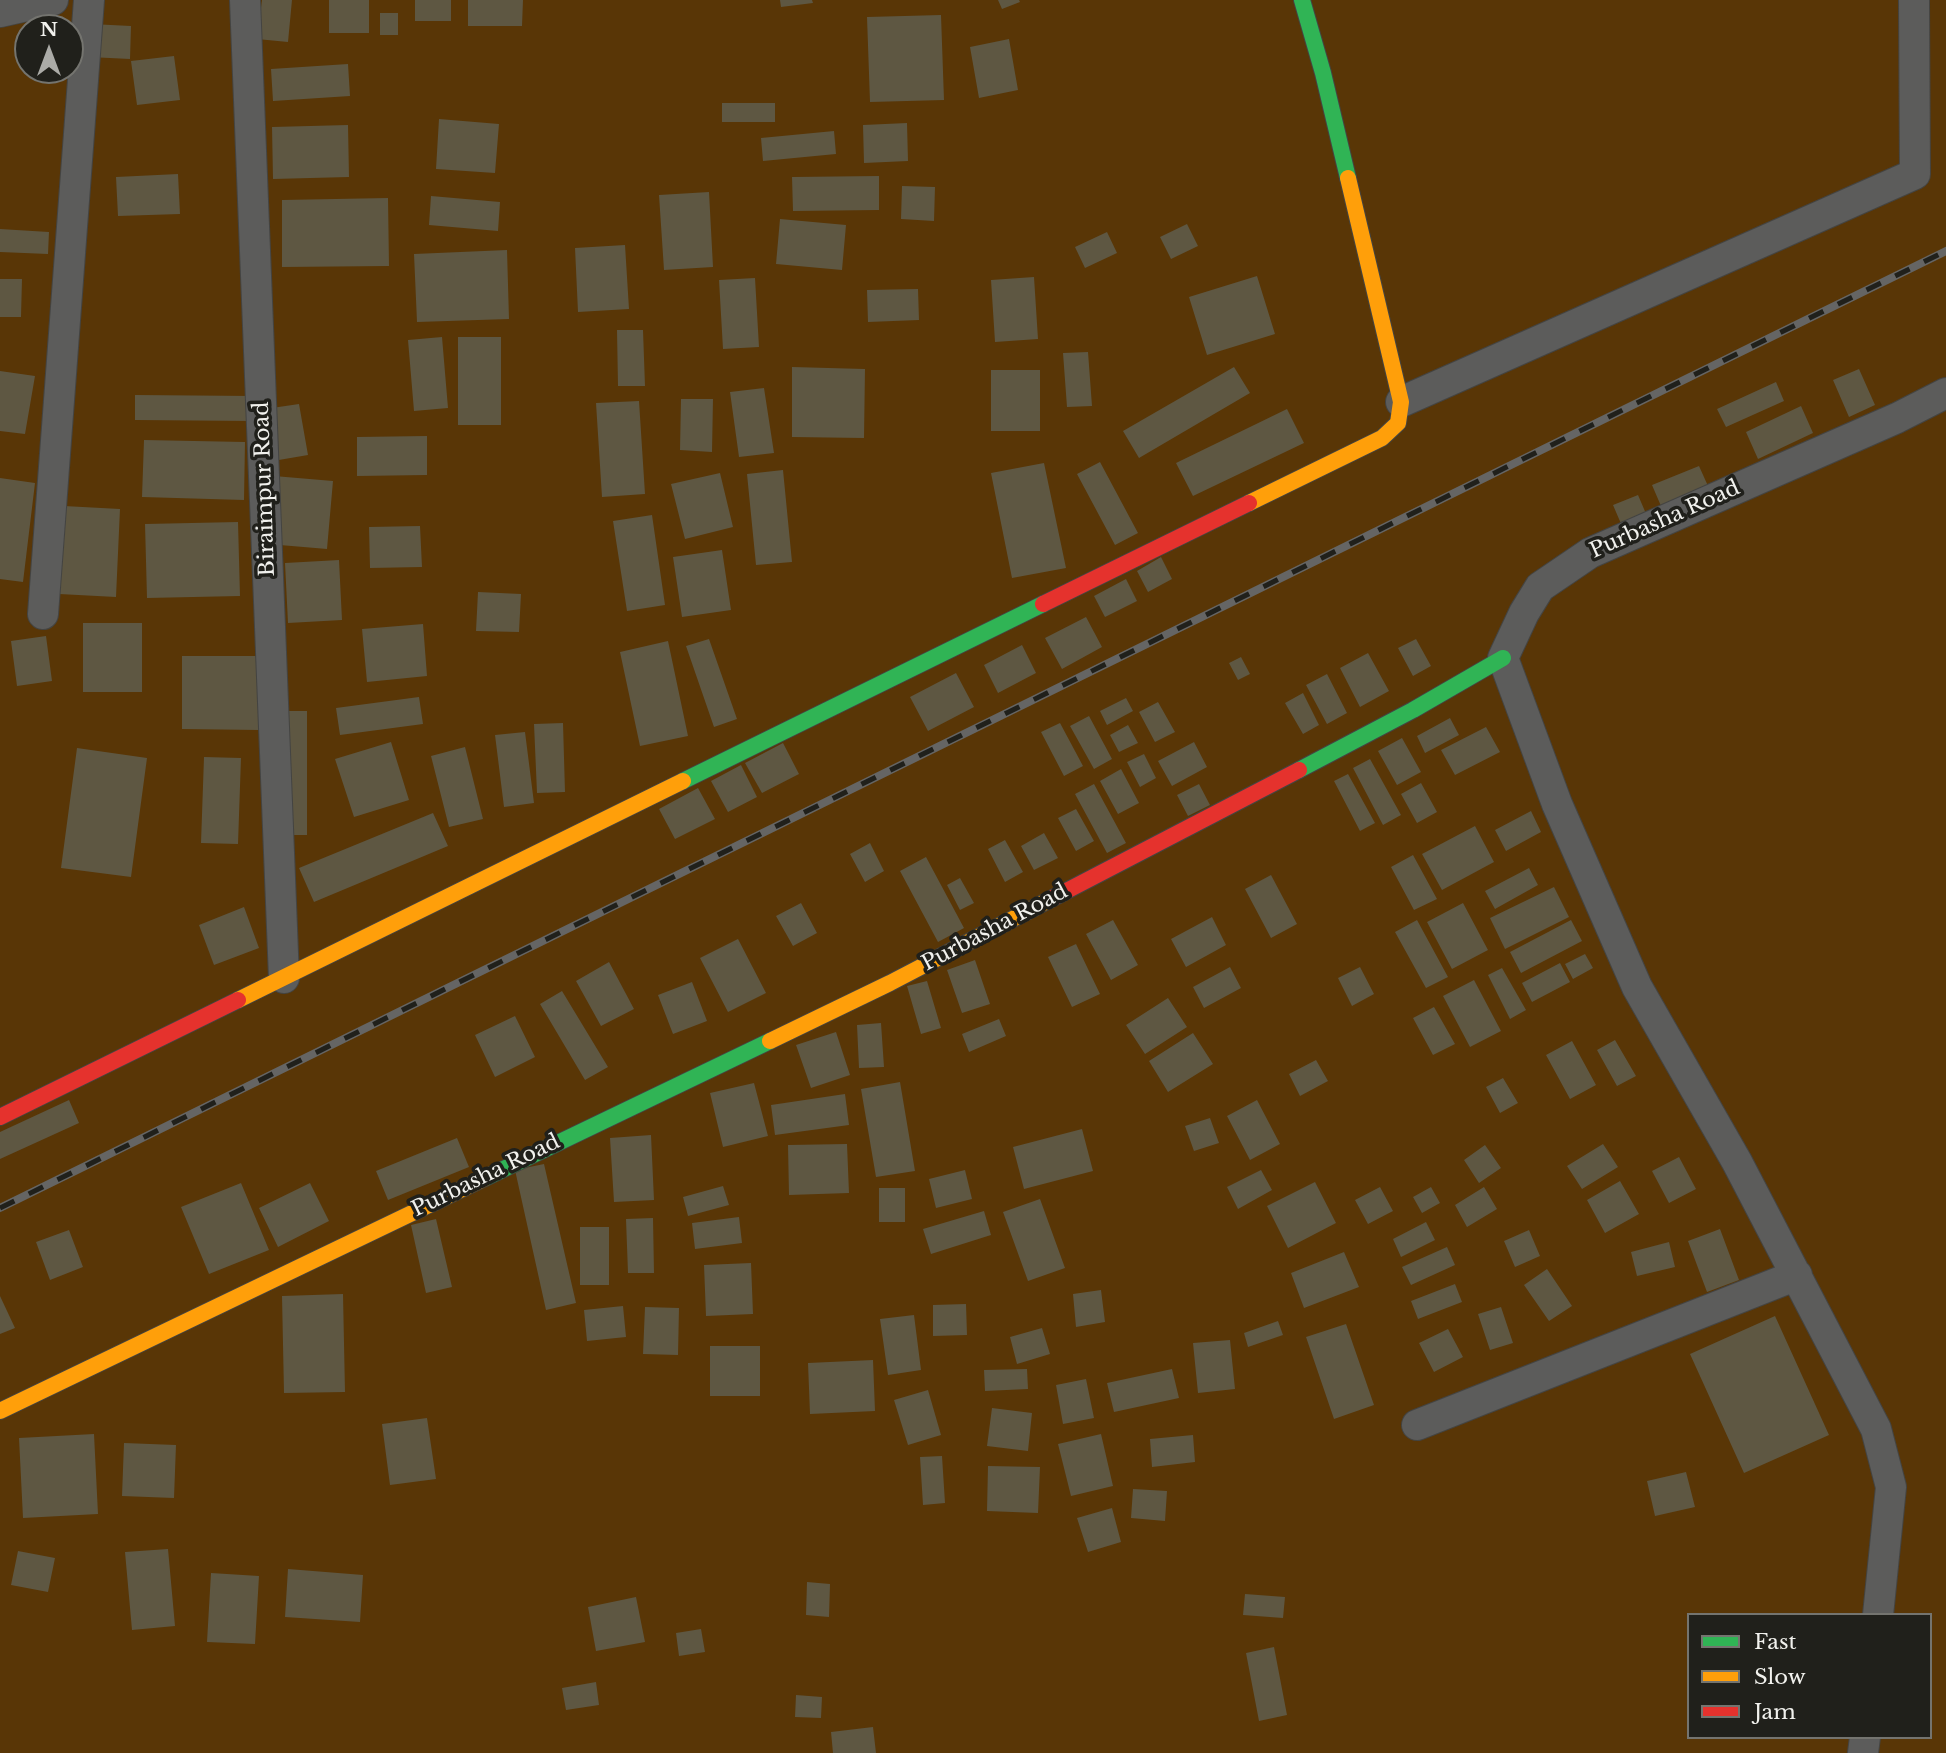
<!DOCTYPE html>
<style>
body{margin:0}
#map{position:relative;width:1946px;height:1753px;overflow:hidden;background:#292925;font-family:"Libre Baskerville",serif}
canvas{display:block}
.legend{position:absolute;left:1687px;top:1613px;width:245px;height:126px;box-sizing:border-box;background:#20201b;border:2px solid #74746f;margin:0;padding:9px 12px;list-style:none;font-size:21px;color:#f1f1ed}
.legend li{display:flex;align-items:center;gap:14px;height:35px}
.legend b{width:35px;border:2px solid #74746f}
.north{position:absolute;left:14px;top:14px;width:70px;height:70px;box-sizing:border-box;background:#20201b;border:2px solid #74746f;border-radius:50%;rotate:0deg;font-size:19px;font-weight:700;line-height:28px;text-align:center;color:#f1f1ed}
.north::after{content:'';display:block;margin:auto;width:24px;height:32px;background:#ababa7;clip-path:polygon(50% 0,100% 100%,50% 72%,0 100%)}
</style>
<div id="map">
<canvas width="1946" height="1753"></canvas>
<ul class="legend">
<li><b style="height:9px;background:#30b455"></b>Fast</li>
<li><b style="height:9px;background:#ff9f0a"></b>Slow</li>
<li><b style="height:9px;background:#e5322d"></b>Jam</li>
</ul>
<div class="north">N</div>
</div>
<script>
const ctx = document.querySelector('canvas').getContext('2d');
ctx.lineJoin = 'round';
function paint(path, color) { ctx.fillStyle = color; ctx.fill(path, 'evenodd'); }
const poly = rows => new Path2D(rows.map(r => 'M' + r).join(''));
function trace(path, color, width, dash) { ctx.strokeStyle = color; ctx.lineWidth = width; ctx.lineCap = dash ? 'butt' : 'round'; ctx.setLineDash(dash || []); ctx.stroke(path); }
function drawText(font, color, halo, rows, align = 'center') {
  ctx.font = font + ' "Libre Baskerville",serif'; ctx.lineWidth = 7; ctx.setLineDash([]); ctx.textBaseline = 'middle'; ctx.strokeStyle = halo; ctx.fillStyle = color; for (const [text, x, y, turn = 0] of rows) {
    ctx.save(); ctx.translate(x, y); ctx.rotate((+turn || 0) * Math.PI / 180); ctx.textAlign = isNaN(turn) ? turn : align; if (halo) ctx.strokeText(text, 0, 0); ctx.fillText(text, 0, 0); ctx.restore();
  }
}
const green = poly([
 [0,0,1946,0,1946,1753,0,1753],
 [28,28,70,28,70,70,28,70],
 [1689,1615,1930,1615,1930,1737,1689,1737]
]);
const building = poly([
 [262,0,292,0,288,42,257,39],
 [329,0,369,0,369,33,329,33],
 [415,0,451,0,451,21,415,21],
 [468,0,523,0,522,26,468,26],
 [780,0,812,0,813,3,781,7],
 [998,0,1019,0,1020,2,1002,9],
 [380,13,398,13,398,35,380,35],
 [941,15,944,100,870,102,867,17],
 [91,24,131,26,130,59,89,57],
 [1009,39,1018,90,979,98,970,47],
 [174,56,180,100,137,105,131,61],
 [348,64,350,96,273,101,271,69],
 [722,103,775,103,775,122,722,122],
 [439,119,499,124,495,173,436,169],
 [907,123,908,161,864,163,863,125],
 [348,125,349,177,273,179,272,127],
 [834,131,836,154,763,161,761,138],
 [178,174,180,214,118,216,116,177],
 [879,176,879,210,793,211,792,177],
 [902,186,935,187,934,221,901,219],
 [709,192,713,267,664,270,659,195],
 [431,196,500,202,498,231,429,225],
 [388,198,389,266,282,267,282,200],
 [780,219,846,225,842,270,776,264],
 [1187,224,1198,246,1171,259,1160,237],
 [0,229,49,232,48,254,0,252],
 [1107,232,1117,253,1085,268,1075,247],
 [625,245,629,309,578,312,575,248],
 [507,250,509,319,417,322,414,254],
 [1257,276,1275,334,1207,355,1189,297],
 [1034,277,1038,339,995,342,991,280],
 [755,278,759,347,723,349,719,280],
 [0,279,22,279,21,317,0,317],
 [918,289,919,320,868,322,867,290],
 [617,330,643,330,645,386,618,386],
 [442,337,448,408,414,411,408,340],
 [458,337,501,337,501,425,458,425],
 [1088,352,1092,406,1067,407,1063,353],
 [792,367,865,369,864,438,792,437],
 [1234,367,1250,393,1139,458,1123,431],
 [1859,369,1875,405,1849,417,1833,380],
 [991,370,1040,370,1040,431,991,431],
 [0,371,35,376,25,434,0,431],
 [1776,382,1784,401,1726,427,1717,409],
 [764,388,774,453,739,457,730,392],
 [135,395,254,396,254,421,135,420],
 [681,399,713,399,712,452,680,450],
 [639,401,645,494,602,497,596,403],
 [299,404,308,455,273,461,265,409],
 [1801,406,1813,433,1758,459,1746,432],
 [1287,409,1304,443,1193,496,1176,463],
 [427,436,427,475,357,476,357,437],
 [144,440,245,442,244,500,142,497],
 [1100,462,1138,533,1115,545,1077,474],
 [1044,463,1066,568,1012,578,991,473],
 [1699,466,1708,486,1661,506,1652,485],
 [783,470,792,562,756,565,747,474],
 [720,473,733,527,685,539,671,484],
 [274,476,333,481,327,549,268,544],
 [0,478,35,483,23,582,0,579],
 [1638,495,1647,516,1622,526,1613,505],
 [64,506,120,509,116,597,59,594],
 [652,515,665,605,627,611,613,521],
 [238,522,240,596,147,598,145,524],
 [420,526,422,567,370,568,369,527],
 [722,550,731,610,682,617,673,557],
 [1161,557,1172,579,1148,592,1137,571],
 [339,560,342,620,288,623,285,563],
 [1126,579,1137,601,1105,617,1094,596],
 [478,592,521,594,519,632,476,631],
 [1086,617,1102,647,1062,669,1045,638],
 [83,623,142,623,142,692,83,692],
 [423,624,427,676,367,682,362,629],
 [46,636,52,681,17,686,11,641],
 [709,639,737,719,714,727,686,646],
 [1416,639,1431,666,1413,676,1398,648],
 [668,641,688,736,640,746,620,652],
 [1022,645,1036,673,998,693,984,665],
 [1368,653,1389,691,1360,707,1340,668],
 [182,656,259,656,259,730,182,729],
 [1241,657,1250,674,1238,680,1229,663],
 [956,673,974,707,928,731,910,697],
 [1327,674,1347,713,1327,724,1306,685],
 [1303,693,1319,725,1303,734,1285,703],
 [419,697,423,724,340,735,336,708],
 [1126,698,1133,711,1107,725,1100,711],
 [1158,702,1175,732,1155,742,1139,712],
 [284,711,307,711,307,835,284,835],
 [1089,716,1112,759,1094,769,1070,726],
 [1450,718,1459,735,1425,753,1417,736],
 [563,723,565,792,537,793,534,724],
 [1060,723,1083,766,1064,776,1041,732],
 [1128,725,1138,743,1119,752,1110,735],
 [1486,727,1500,752,1455,775,1441,750],
 [525,732,534,803,504,807,495,735],
 [1402,738,1421,772,1397,785,1378,751],
 [391,742,409,800,354,817,335,759],
 [1194,742,1207,767,1172,786,1158,761],
 [783,743,799,774,762,793,745,763],
 [465,747,483,819,449,827,431,756],
 [77,748,147,758,131,877,61,868],
 [1144,754,1156,778,1140,787,1127,762],
 [204,757,241,758,238,844,201,843],
 [1370,759,1401,815,1383,825,1353,768],
 [741,765,757,797,728,812,711,781],
 [1121,769,1139,803,1118,814,1100,781],
 [1348,774,1375,823,1360,831,1334,781],
 [1421,783,1437,812,1417,823,1401,794],
 [1094,784,1126,843,1107,853,1075,794],
 [1199,784,1210,805,1188,816,1177,795],
 [698,788,715,819,675,839,659,809],
 [1076,809,1094,841,1076,851,1058,818],
 [1531,811,1541,832,1506,851,1495,830],
 [433,813,448,846,314,902,299,868],
 [1475,826,1494,862,1442,890,1422,854],
 [1044,833,1058,858,1034,870,1021,846],
 [1005,840,1023,872,1005,882,988,849],
 [870,843,884,871,865,882,850,854],
 [1413,855,1437,899,1414,910,1391,867],
 [926,857,964,928,938,942,900,871],
 [1529,868,1538,885,1495,909,1485,891],
 [1271,875,1297,924,1271,938,1245,889],
 [960,878,974,903,960,910,947,885],
 [1554,887,1569,917,1505,949,1490,918],
 [801,903,817,933,793,946,776,916],
 [1463,903,1488,950,1452,969,1427,922],
 [244,907,259,948,214,965,199,925],
 [1212,917,1226,945,1186,967,1171,939],
 [1113,920,1138,965,1111,980,1086,934],
 [1417,920,1448,977,1426,988,1395,932],
 [1571,920,1582,941,1521,973,1510,952],
 [738,939,766,993,728,1012,700,958],
 [1076,944,1100,994,1072,1007,1048,957],
 [1585,954,1593,968,1573,979,1565,964],
 [975,960,990,1004,962,1013,947,970],
 [609,962,634,1009,601,1026,576,981],
 [1560,963,1570,982,1532,1002,1522,983],
 [1230,967,1241,988,1204,1008,1193,987],
 [1360,967,1374,994,1352,1006,1338,978],
 [1502,968,1526,1010,1510,1019,1488,975],
 [1474,980,1501,1031,1470,1047,1443,996],
 [927,981,941,1028,921,1034,907,986],
 [692,982,707,1021,673,1034,658,995],
 [562,991,608,1067,585,1080,540,1004],
 [1168,998,1187,1027,1145,1054,1126,1025],
 [1434,1007,1455,1044,1433,1055,1413,1018],
 [515,1016,535,1057,495,1077,475,1035],
 [999,1019,1006,1036,969,1052,962,1034],
 [881,1023,884,1067,859,1068,857,1025],
 [836,1032,850,1075,811,1088,796,1045],
 [1193,1033,1213,1064,1168,1092,1149,1061],
 [1615,1040,1636,1076,1617,1086,1597,1050],
 [1572,1041,1596,1085,1570,1099,1546,1055],
 [1316,1060,1328,1081,1300,1096,1289,1074],
 [1503,1078,1518,1103,1500,1113,1486,1087],
 [900,1082,915,1171,876,1177,861,1089],
 [754,1083,768,1136,723,1147,710,1093],
 [845,1094,849,1125,775,1135,771,1105],
 [69,1100,79,1123,0,1159,0,1132],
 [1257,1100,1280,1144,1250,1160,1227,1116],
 [1210,1118,1219,1143,1194,1151,1185,1126],
 [1082,1129,1093,1171,1024,1189,1013,1147],
 [651,1135,654,1200,614,1202,610,1138],
 [457,1138,469,1167,388,1200,376,1171],
 [847,1144,849,1193,789,1195,788,1145],
 [1603,1144,1618,1167,1582,1189,1567,1166],
 [1485,1145,1501,1168,1479,1183,1464,1160],
 [1679,1157,1696,1189,1669,1203,1652,1171],
 [544,1164,576,1303,546,1310,515,1170],
 [965,1170,972,1199,936,1208,929,1179],
 [1261,1170,1272,1190,1238,1209,1227,1187],
 [1620,1181,1639,1214,1605,1233,1587,1200],
 [1315,1182,1336,1223,1288,1248,1267,1206],
 [241,1183,269,1250,209,1274,181,1207],
 [310,1183,329,1221,278,1247,259,1208],
 [723,1186,729,1205,688,1216,683,1197],
 [1380,1187,1393,1211,1368,1224,1355,1200],
 [1431,1187,1440,1203,1422,1213,1413,1197],
 [1484,1187,1497,1209,1467,1227,1455,1205],
 [879,1188,905,1188,905,1222,879,1222],
 [1040,1199,1065,1268,1028,1281,1003,1212],
 [984,1211,991,1235,931,1254,923,1229],
 [739,1217,742,1243,695,1249,692,1223],
 [653,1218,654,1273,628,1273,626,1219],
 [436,1219,452,1287,426,1293,411,1225],
 [1426,1222,1435,1240,1401,1257,1393,1239],
 [580,1227,609,1227,609,1285,580,1285],
 [1720,1229,1739,1280,1707,1292,1688,1241],
 [69,1230,83,1267,50,1280,36,1242],
 [1529,1230,1540,1256,1515,1267,1504,1241],
 [1669,1242,1675,1267,1637,1276,1631,1252],
 [1447,1247,1455,1265,1411,1285,1402,1267],
 [1344,1252,1359,1287,1304,1308,1291,1273],
 [751,1263,753,1314,706,1316,704,1265],
 [1547,1269,1572,1306,1549,1321,1524,1285],
 [1455,1284,1462,1302,1418,1319,1411,1301],
 [1101,1290,1105,1322,1076,1327,1073,1294],
 [343,1294,345,1392,284,1393,282,1296],
 [0,1296,15,1328,0,1334],
 [966,1304,967,1335,933,1336,933,1305],
 [623,1306,626,1337,587,1341,584,1310],
 [645,1307,679,1308,678,1355,643,1354],
 [1501,1307,1513,1343,1490,1350,1478,1314],
 [914,1315,921,1370,888,1375,880,1319],
 [1775,1316,1829,1435,1744,1473,1690,1354],
 [1278,1321,1283,1335,1248,1347,1244,1333],
 [1346,1324,1374,1405,1334,1419,1306,1337],
 [1042,1328,1050,1354,1017,1364,1010,1337],
 [1448,1329,1463,1357,1434,1372,1419,1343],
 [1230,1340,1235,1389,1198,1393,1193,1343],
 [710,1346,760,1346,760,1396,710,1396],
 [873,1360,875,1411,810,1414,808,1363],
 [1027,1369,1028,1389,985,1391,984,1370],
 [1172,1369,1179,1398,1114,1412,1107,1383],
 [1086,1379,1094,1418,1063,1424,1056,1385],
 [928,1390,941,1435,908,1445,894,1400],
 [992,1408,1032,1413,1028,1451,987,1446],
 [427,1418,436,1479,390,1485,382,1424],
 [94,1434,98,1514,23,1518,19,1438],
 [1101,1434,1113,1486,1071,1496,1058,1444],
 [1193,1435,1195,1462,1152,1467,1150,1439],
 [124,1443,176,1445,174,1498,122,1496],
 [942,1456,945,1503,923,1505,920,1457],
 [988,1466,1040,1467,1038,1513,987,1511],
 [1686,1472,1695,1507,1655,1516,1647,1481],
 [1133,1489,1167,1491,1165,1521,1131,1518],
 [1112,1508,1121,1542,1088,1552,1077,1518],
 [168,1549,175,1626,132,1630,125,1552],
 [18,1551,55,1558,48,1592,11,1585],
 [288,1569,363,1575,360,1622,285,1617],
 [211,1573,259,1576,255,1644,207,1642],
 [807,1582,830,1584,829,1617,806,1615],
 [1245,1594,1285,1597,1283,1618,1243,1615],
 [636,1597,645,1642,596,1651,588,1607],
 [701,1629,705,1652,679,1656,676,1633],
 [1274,1647,1287,1715,1259,1721,1246,1653],
 [596,1682,599,1705,566,1710,562,1688],
 [796,1695,822,1697,821,1718,795,1717],
 [873,1727,876,1753,833,1753,831,1732]
]);
const street = poly([
 [245,0,284,978],
 [0,12,53,0],
 [1401,402,1915,174,1914,0],
 [43,614,89,0],
 [1417,1425,1797,1275],
 [1878,1615,1891,1487,1876,1429,1737,1162,1637,987,1557,804,1503,658,1524,613,1540,587,1590,553,1897,418,1946,393],
 [1863,1753,1865,1737]
]);
const fast = poly([
 [1302,0,1323,73,1348,178],
 [1299,770,1413,710,1503,658],
 [683,781,1043,604],
 [485,1178,770,1041]
]);
const slow = poly([
 [1249,503,1382,438,1398,423,1401,402,1348,178],
 [238,1000,683,781],
 [770,1041,890,983,1049,900],
 [0,1411,485,1178]
]);
const jam = poly([
 [1043,604,1249,503],
 [1049,900,1299,770],
 [0,1117,238,1000]
]);
const rail = poly([
 [0,1208,1946,251]
]);
const streetNames = [
 ["Biraimpur Road",265,489,-92],
 ["Purbasha Road",1665,520,-24],
 ["Purbasha Road",995,928,-28],
 ["Purbasha Road",486,1176,-26]
];
paint(green, '#593606');
paint(building, '#5e5742');
trace(street, '#444442', 32);
trace(fast, '#444442', 18);
trace(slow, '#444442', 18);
trace(jam, '#444442', 18);
trace(street, '#5c5c5b', 30);
trace(fast, '#30b455', 16);
trace(slow, '#ff9f0a', 16);
trace(jam, '#e5322d', 16);
trace(rail, '#656564', 8);
trace(rail, '#20201b', 5, [16]);
drawText('21px', '#f1f1ed', '#20201b', streetNames);
</script>
